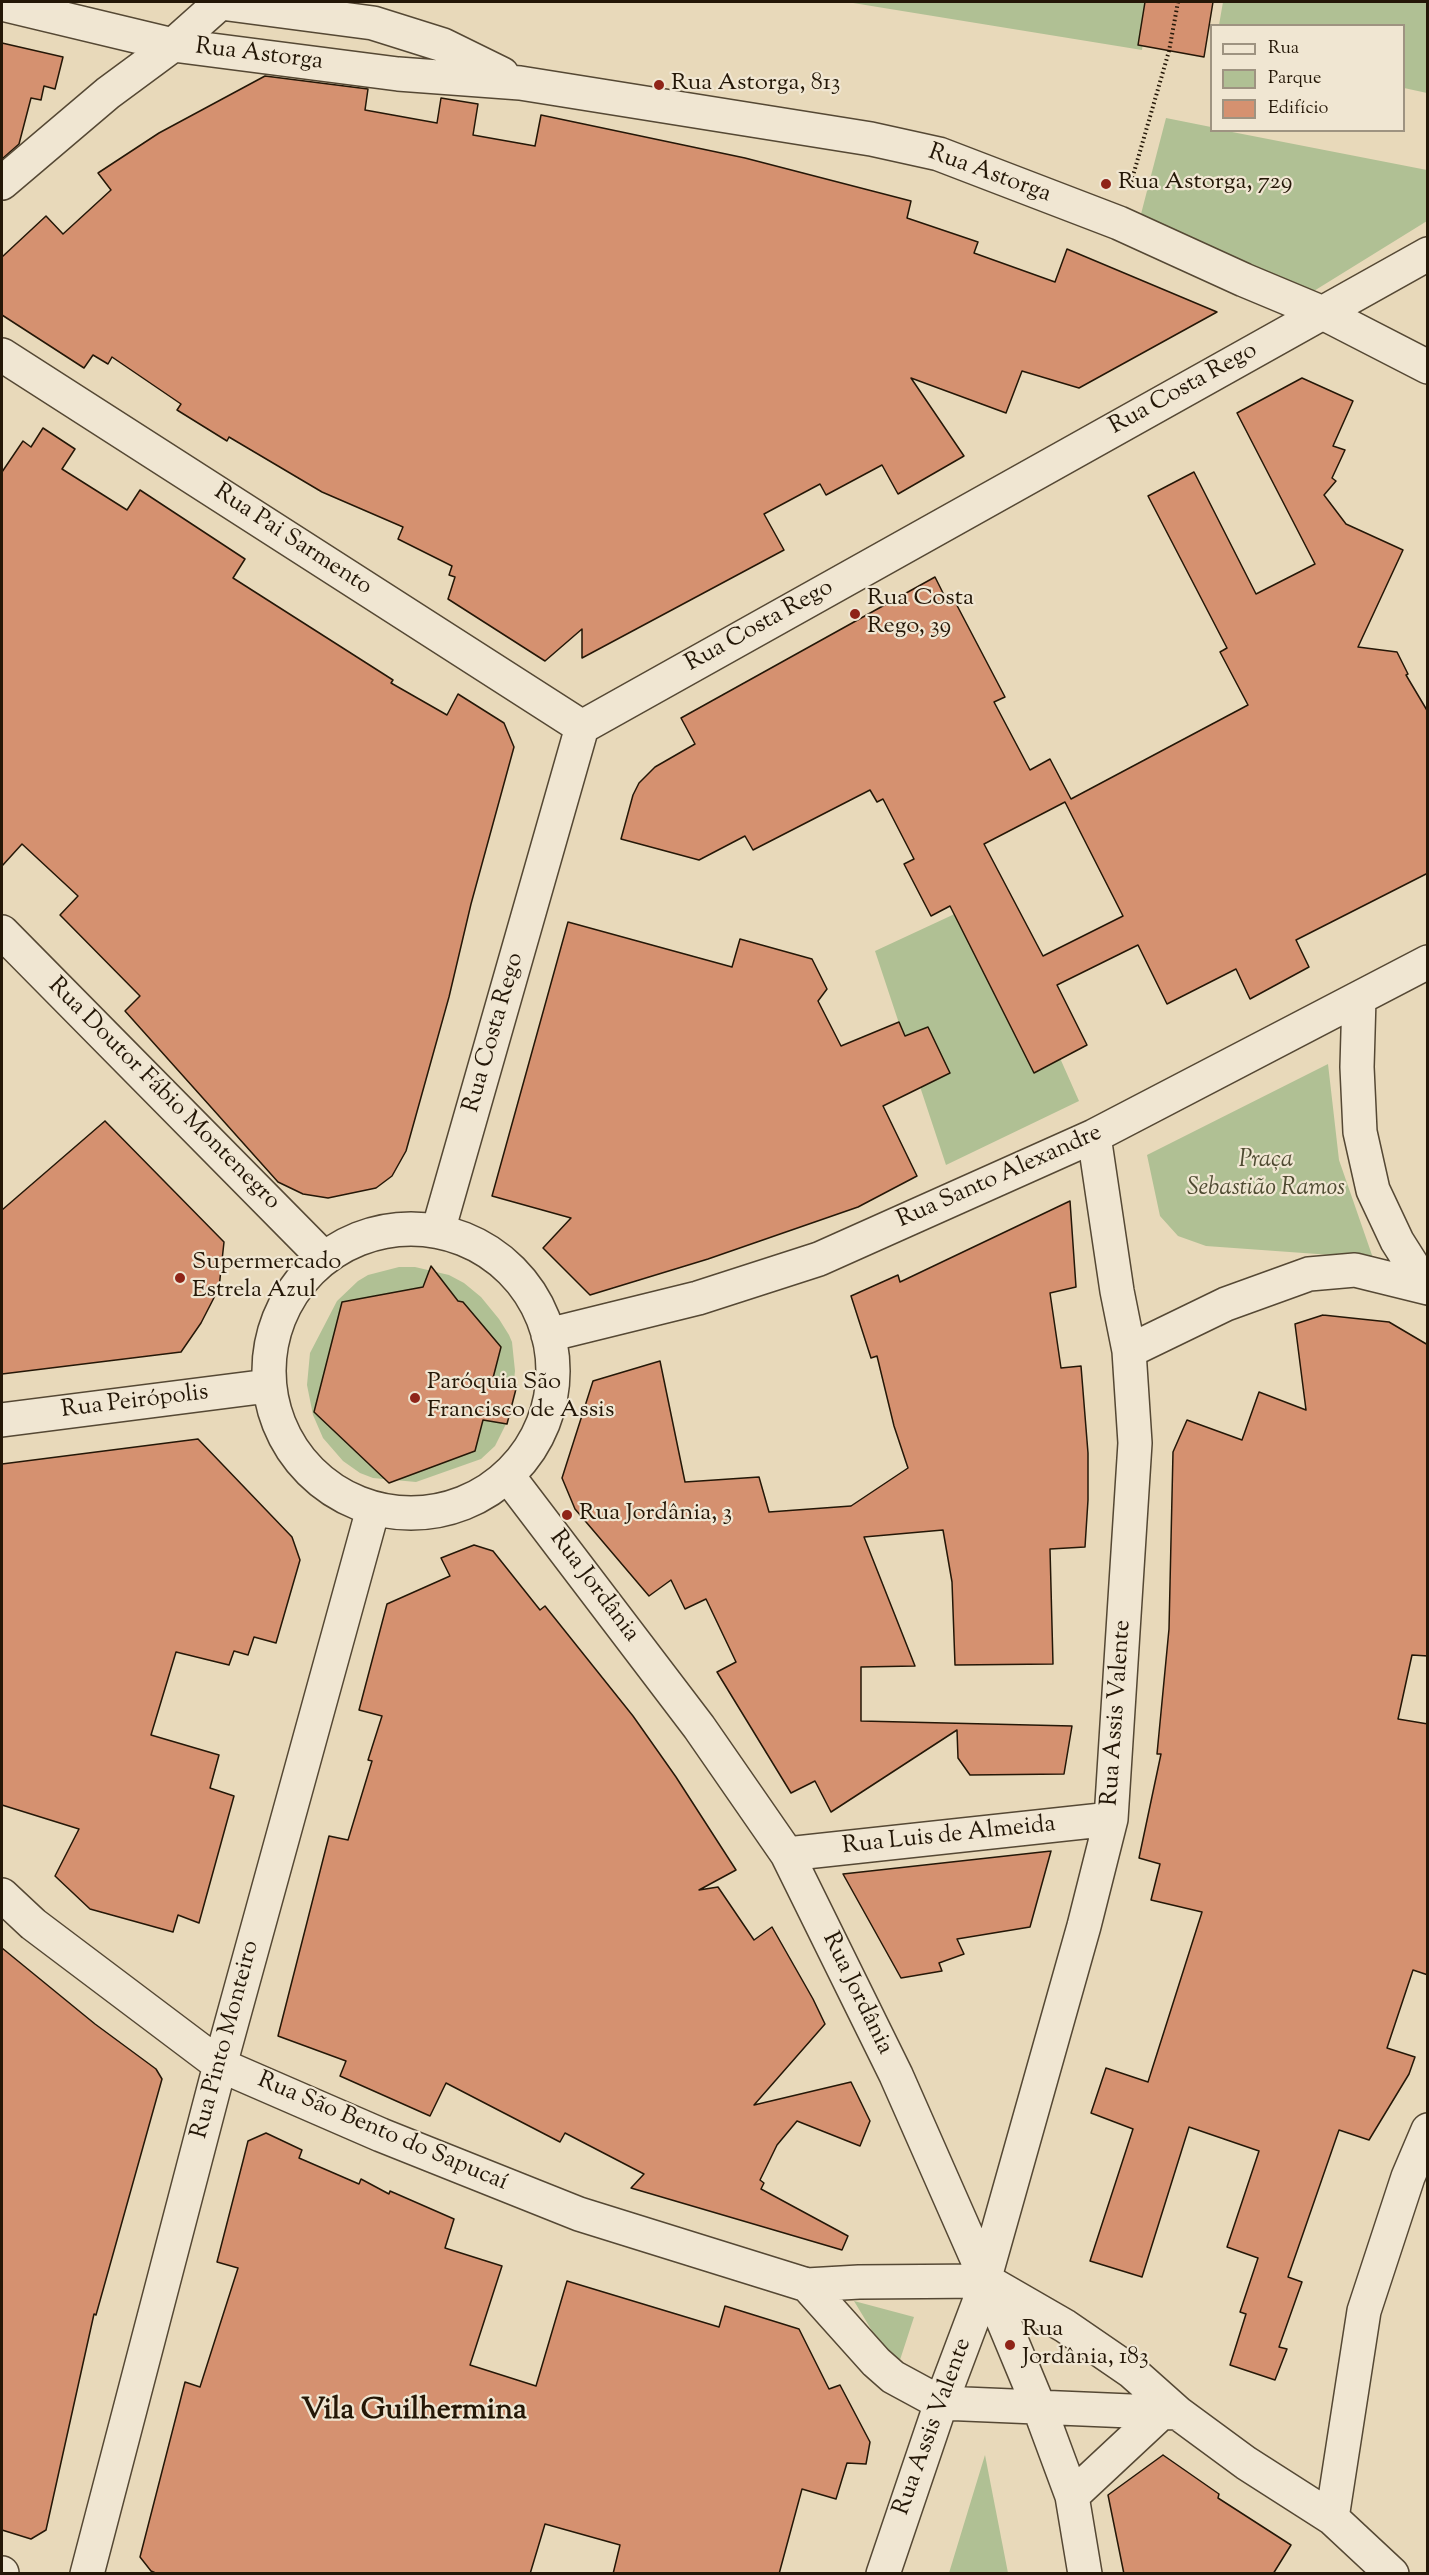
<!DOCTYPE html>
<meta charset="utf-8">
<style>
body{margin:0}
#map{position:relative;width:1429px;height:2575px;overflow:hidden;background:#e8d9ba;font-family:"Sorts Mill Goudy",serif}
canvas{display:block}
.frame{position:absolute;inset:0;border:3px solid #241707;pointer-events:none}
.legend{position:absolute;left:1210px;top:24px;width:195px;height:108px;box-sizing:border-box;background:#f0e6d2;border:2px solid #9e9381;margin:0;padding:8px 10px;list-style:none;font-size:18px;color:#241707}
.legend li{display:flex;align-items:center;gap:12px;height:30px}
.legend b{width:30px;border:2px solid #9e9381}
</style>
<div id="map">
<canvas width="1429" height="2575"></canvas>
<div class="frame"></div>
<ul class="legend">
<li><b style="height:8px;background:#f0e6d2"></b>Rua</li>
<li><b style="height:16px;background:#b0c094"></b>Parque</li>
<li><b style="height:16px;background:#d59170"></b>Edifício</li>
</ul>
</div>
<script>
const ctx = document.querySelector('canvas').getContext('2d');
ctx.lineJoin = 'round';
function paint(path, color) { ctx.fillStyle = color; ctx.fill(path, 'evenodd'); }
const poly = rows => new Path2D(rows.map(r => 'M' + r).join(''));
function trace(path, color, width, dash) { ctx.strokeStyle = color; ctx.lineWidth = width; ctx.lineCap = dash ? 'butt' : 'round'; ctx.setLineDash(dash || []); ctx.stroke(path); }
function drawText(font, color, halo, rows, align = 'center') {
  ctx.font = font + ' "Sorts Mill Goudy",serif'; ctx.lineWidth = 4.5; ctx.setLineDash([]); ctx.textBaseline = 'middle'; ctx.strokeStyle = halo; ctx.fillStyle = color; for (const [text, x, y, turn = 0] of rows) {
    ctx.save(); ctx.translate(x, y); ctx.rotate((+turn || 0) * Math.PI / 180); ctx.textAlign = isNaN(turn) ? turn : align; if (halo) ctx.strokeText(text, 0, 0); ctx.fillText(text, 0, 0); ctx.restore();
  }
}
const green = poly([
 [847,2,1148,2,1142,50],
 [1223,2,1427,2,1427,93,1404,88,1404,26,1219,25],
 [1166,118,1211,127,1212,130,1227,131,1427,170,1427,221,1309,294,1141,214],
 [989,898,1079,1101,946,1165,875,951],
 [1328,1064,1339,1160,1373,1258,1206,1246,1178,1236,1160,1216,1147,1155],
 [399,1267,415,1267,449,1275,464,1283,481,1297,499,1319,509,1335,512,1342,515,1371,510,1416,495,1446,481,1459,416,1482,373,1478,360,1473,343,1461,323,1438,313,1415,307,1385,310,1353,337,1301,358,1281,368,1275],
 [854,2301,914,2317,899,2363,889,2359],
 [985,2455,1008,2573,949,2573]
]);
const building = poly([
 [1145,2,1213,2,1204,57,1138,45,1145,2],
 [2,43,63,57,55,89,44,86,41,100,31,98,19,144,2,159,2,43],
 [265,76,368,89,365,110,437,123,441,98,478,104,473,135,535,146,541,115,745,158,911,201,907,218,978,242,974,253,1055,282,1067,249,1217,312,1079,388,1022,371,1006,413,911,378,964,456,898,494,882,465,826,495,820,484,764,514,784,550,582,658,582,629,545,661,448,599,455,577,449,575,452,566,398,539,403,527,322,492,229,437,227,441,177,410,181,404,112,357,108,364,93,355,84,368,2,315,2,257,46,216,63,234,111,190,98,173,159,133,265,76],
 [1302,378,1353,401,1333,446,1345,450,1332,478,1336,481,1324,495,1346,524,1403,550,1358,647,1397,652,1408,674,1406,675,1428,712,1428,873,1296,940,1309,967,1250,999,1236,969,1167,1004,1138,945,1057,985,1087,1045,1034,1073,950,906,931,916,904,864,914,859,883,799,877,802,870,790,753,850,745,836,699,860,621,839,633,795,639,783,655,767,695,744,681,718,935,577,945,597,951,594,1005,697,994,702,1030,770,1050,759,1071,799,1248,705,1220,652,1227,648,1148,496,1194,472,1256,594,1315,564,1237,413,1302,378],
 [1065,802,1123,916,1043,956,984,844,1065,802],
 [43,428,75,449,62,469,127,510,140,490,245,559,233,578,393,680,391,683,447,715,458,694,504,723,514,747,471,904,449,997,406,1151,392,1176,376,1188,328,1198,303,1194,278,1182,125,1011,140,996,60,915,78,896,22,844,2,866,2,472,23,441,31,447,43,428],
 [568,922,732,967,740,939,812,959,827,989,818,1001,841,1046,899,1022,905,1036,928,1027,950,1073,883,1106,917,1176,858,1207,708,1259,590,1295,543,1248,571,1218,492,1196,568,922],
 [105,1121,224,1242,219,1288,201,1323,181,1352,2,1374,2,1210,105,1121],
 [1070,1201,1076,1287,1050,1293,1061,1368,1081,1366,1088,1453,1088,1500,1085,1547,1050,1549,1053,1664,955,1665,952,1582,943,1530,864,1537,915,1666,861,1667,861,1721,1072,1726,1064,1774,970,1775,958,1758,957,1730,831,1812,815,1781,791,1793,717,1672,736,1662,706,1599,685,1609,671,1580,649,1596,575,1509,562,1478,593,1381,660,1361,685,1482,759,1477,769,1512,851,1506,908,1468,894,1426,877,1356,871,1358,851,1296,898,1275,900,1282,1070,1201],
 [431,1266,458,1301,463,1302,501,1347,493,1378,517,1385,507,1424,483,1420,475,1451,389,1483,314,1412,342,1302,423,1287,431,1266],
 [1323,1315,1389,1322,1428,1345,1428,1656,1412,1655,1398,1719,1428,1724,1428,1975,1413,1970,1387,2048,1415,2057,1409,2074,1369,2140,1339,2130,1288,2277,1302,2282,1279,2347,1287,2349,1275,2380,1230,2365,1246,2314,1240,2312,1258,2258,1227,2247,1259,2151,1189,2127,1142,2277,1090,2261,1133,2129,1091,2113,1106,2068,1148,2082,1202,1912,1151,1900,1160,1864,1139,1858,1161,1754,1157,1754,1169,1629,1173,1452,1187,1420,1242,1440,1259,1392,1306,1410,1295,1324,1323,1315],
 [198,1439,292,1537,300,1560,276,1643,254,1637,248,1655,234,1651,229,1665,176,1652,151,1735,219,1755,210,1788,234,1796,199,1923,178,1915,173,1932,90,1909,55,1876,79,1829,2,1805,2,1464,198,1439],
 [474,1545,493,1551,540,1610,545,1606,633,1716,676,1777,736,1870,699,1890,718,1887,754,1940,772,1927,813,1999,825,2024,754,2105,851,2082,870,2121,860,2146,797,2121,777,2145,760,2180,764,2183,761,2189,848,2236,842,2250,631,2188,644,2174,565,2133,560,2142,446,2083,430,2116,340,2076,346,2061,278,2036,329,1836,348,1840,372,1761,368,1760,382,1716,359,1710,387,1604,450,1576,441,1558,474,1545],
 [1051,1851,1030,1927,957,1939,964,1954,939,1963,942,1971,901,1978,843,1874,1051,1851],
 [2,1948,95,2024,156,2069,162,2079,96,2315,94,2314,46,2530,31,2539,2,2530,2,1948],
 [266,2133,302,2150,299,2158,359,2184,361,2179,389,2194,390,2191,454,2219,445,2248,502,2266,470,2365,536,2386,567,2281,719,2327,725,2306,799,2329,829,2389,840,2385,870,2442,866,2464,847,2463,836,2499,802,2489,779,2574,613,2574,620,2545,545,2524,530,2574,158,2574,151,2571,140,2557,185,2382,200,2387,238,2268,217,2262,243,2161,248,2141,266,2133],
 [1163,2455,1219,2494,1218,2498,1291,2545,1273,2574,1124,2574,1108,2495,1163,2455]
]);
const path = poly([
 [1130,186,1169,51,1178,2]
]);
const minor = poly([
 [213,2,373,23,443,45,502,74],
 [2,4,173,45,398,74,520,83,871,139,939,154,1119,223,1244,280,1323,313,1428,367],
 [2,183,108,93,173,45,220,3],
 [2,355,582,727],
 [2,932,324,1258],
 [1359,998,1357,1067,1360,1132,1373,1190,1397,1241,1426,1287],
 '269 1371a142 142 0 1 1 284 0a142 142 0 1 1-284 0Z',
 [438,1231,582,727,1428,254],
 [548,1335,698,1298,819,1259,1094,1136,1428,962],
 [1129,1351,1226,1304,1309,1274,1355,1270,1428,1288],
 [2,1420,268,1386],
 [508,1476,699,1727,787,1854,896,2075,985,2277,1039,2407,1072,2496,1085,2574],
 [787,1854,1111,1819],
 [2,1895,33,1924,220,2065,381,2135,579,2214,807,2285,859,2282,987,2281],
 [985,2277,1084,1926,1111,1819,1135,1443,1129,1351,1117,1291,1094,1136],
 [987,2281,1065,2326,1132,2372,1178,2413,1246,2463,1332,2518,1392,2574],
 [807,2285,876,2362,893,2377,941,2403,1178,2413],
 [1072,2496,1162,2412],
 [1332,2518,1364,2311,1408,2177,1428,2130],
 [2,2573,2,2574],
 [87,2574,220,2065,373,1509],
 [883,2574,941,2403,987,2281]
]);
const markers = [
 [659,85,6,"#8f2418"],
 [1106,184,6,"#8f2418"],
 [855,614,6,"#8f2418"],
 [180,1278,6,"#8f2418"],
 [415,1398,6,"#8f2418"],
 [567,1515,6,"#8f2418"],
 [1010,2345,6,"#8f2418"]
];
const streetNames = [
 ["Rua Astorga",259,56,7],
 ["Rua Astorga",989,175,20],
 ["Rua Costa Rego",1184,390,-29],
 ["Rua Pai Sarmento",292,541,33],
 ["Rua Costa Rego",760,627,-29],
 ["Rua Costa Rego",495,1033,-74],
 ["Rua Doutor Fábio Montenegro",163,1095,45],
 ["Rua Santo Alexandre",1000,1178,-24],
 ["Rua Peirópolis",135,1403,-7],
 ["Rua Jordânia",593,1587,53],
 ["Rua Assis Valente",1118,1713,-86],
 ["Rua Luis de Almeida",949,1837,-6],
 ["Rua Jordânia",856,1994,64],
 ["Rua Pinto Monteiro",227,2040,-75],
 ["Rua São Bento do Sapucaí",382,2133,23],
 ["Rua Assis Valente",934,2427,-70]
];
const poiNames = [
 ["Rua Astorga, 813",671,85],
 ["Rua Astorga, 729",1118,184],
 ["Rua Costa",867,600],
 ["Rego, 39",867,628],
 ["Supermercado",192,1264],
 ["Estrela Azul",192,1292],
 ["Paróquia São",427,1384],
 ["Francisco de Assis",427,1412],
 ["Rua Jordânia, 3",579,1515],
 ["Rua",1022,2331],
 ["Jordânia, 183",1022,2359]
];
const parkNames = [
 ["Praça",1266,1162],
 ["Sebastião Ramos",1266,1190]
];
const districtNames = [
 ["Vila Guilhermina",414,2413]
];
paint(green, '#b0c094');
paint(building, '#d59170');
trace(building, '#241707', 1.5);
trace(minor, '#554834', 36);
trace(path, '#241707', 4, [1.5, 3]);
trace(minor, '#f0e6d2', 33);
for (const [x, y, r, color] of markers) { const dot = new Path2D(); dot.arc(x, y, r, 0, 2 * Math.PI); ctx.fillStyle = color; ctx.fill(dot); trace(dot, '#f0e6d2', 2); }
drawText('24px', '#241707', '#f0e6d2', streetNames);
drawText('24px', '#241707', '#f0e6d2', poiNames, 'left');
drawText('italic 24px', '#4e4a31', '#f0e6d2', parkNames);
drawText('bold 30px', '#241707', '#f0e6d2', districtNames);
</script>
